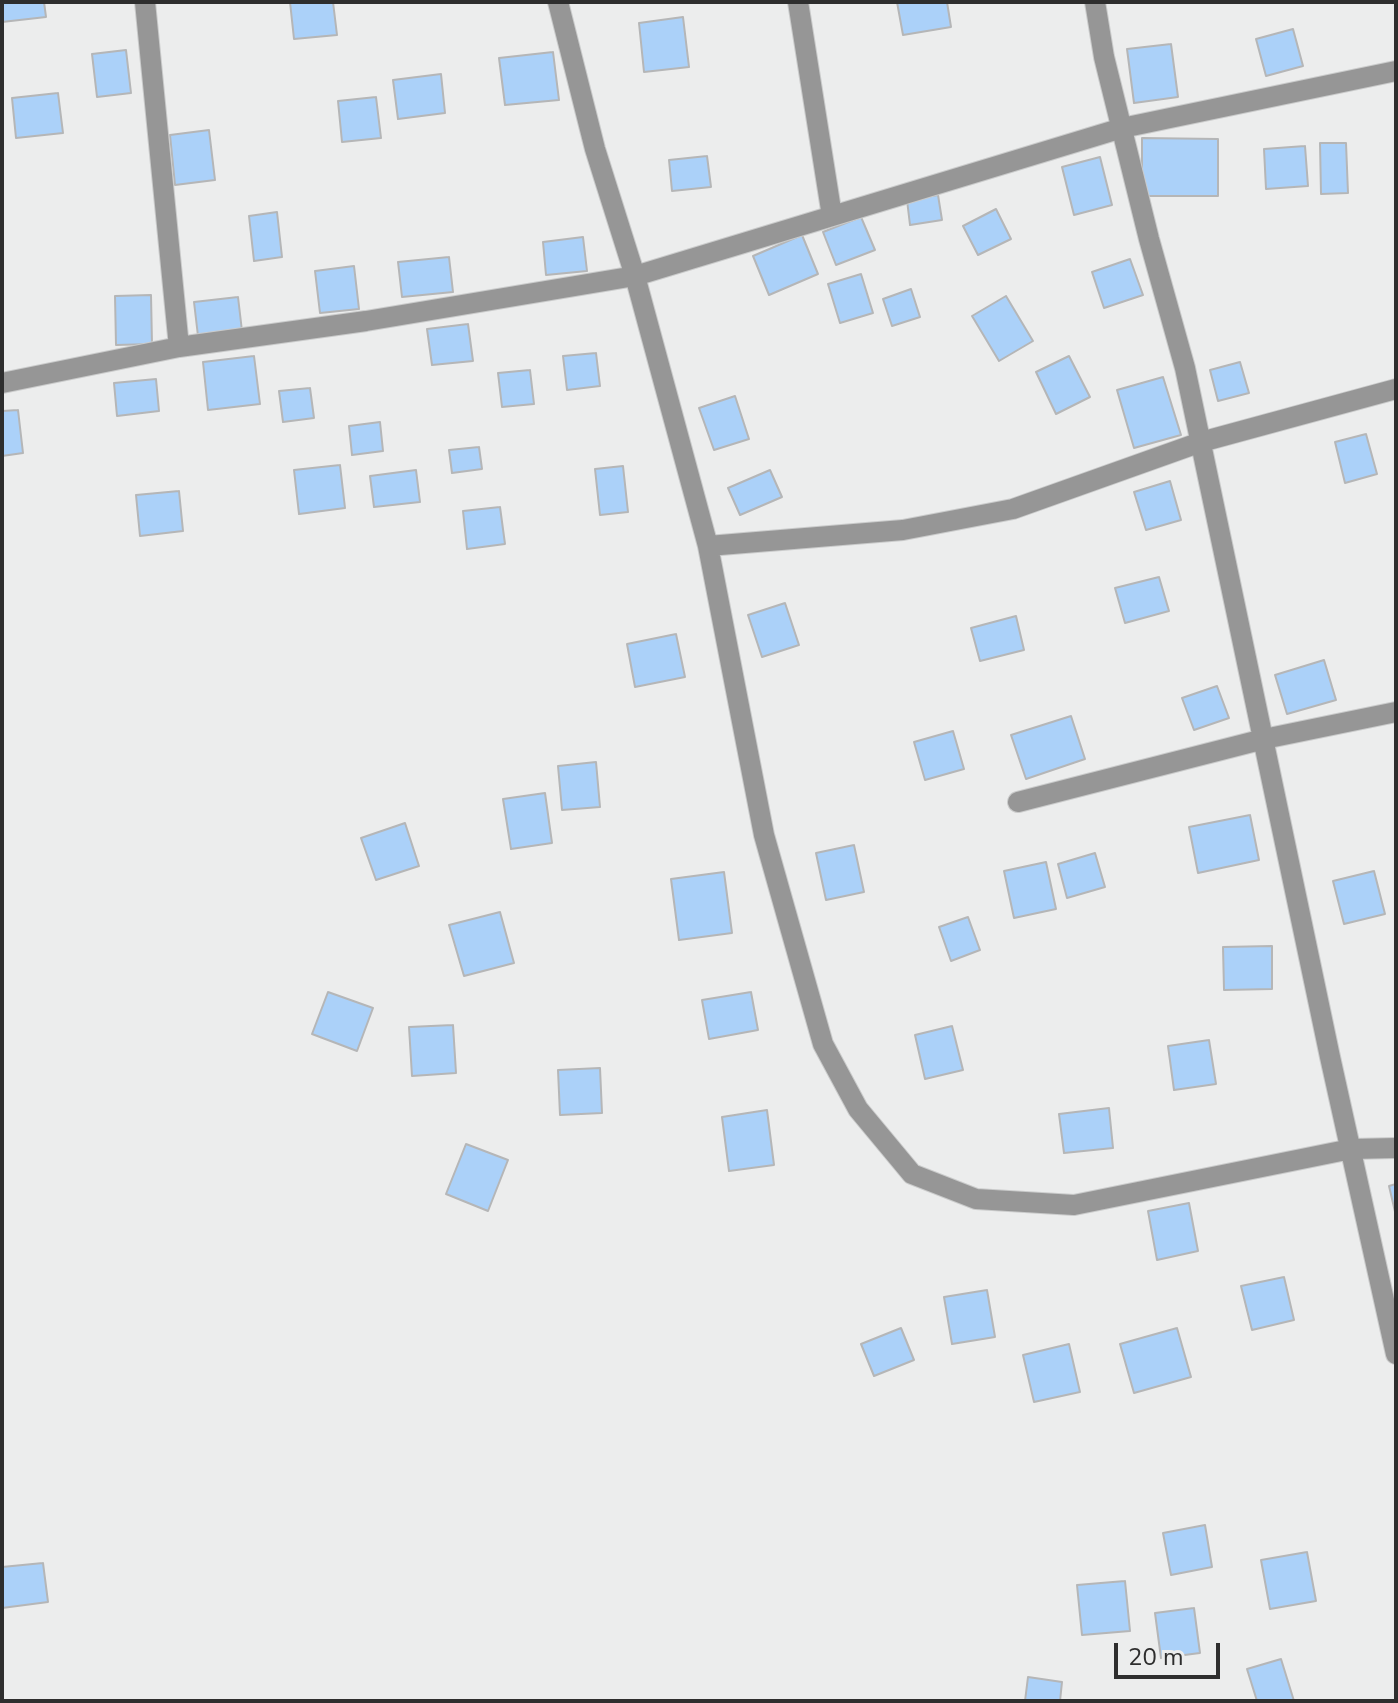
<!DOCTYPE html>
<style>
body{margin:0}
#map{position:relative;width:1398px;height:1703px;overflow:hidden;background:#eceded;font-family:"Nunito Sans",sans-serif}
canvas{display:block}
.frame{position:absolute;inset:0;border:4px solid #2e2e2e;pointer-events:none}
.scale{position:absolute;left:1114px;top:1643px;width:106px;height:36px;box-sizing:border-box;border:4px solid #2e2e2e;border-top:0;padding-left:10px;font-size:24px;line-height:28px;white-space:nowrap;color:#2e2e2e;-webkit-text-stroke:6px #eceded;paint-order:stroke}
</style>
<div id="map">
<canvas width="1398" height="1703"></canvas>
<div class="frame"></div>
<div class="scale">20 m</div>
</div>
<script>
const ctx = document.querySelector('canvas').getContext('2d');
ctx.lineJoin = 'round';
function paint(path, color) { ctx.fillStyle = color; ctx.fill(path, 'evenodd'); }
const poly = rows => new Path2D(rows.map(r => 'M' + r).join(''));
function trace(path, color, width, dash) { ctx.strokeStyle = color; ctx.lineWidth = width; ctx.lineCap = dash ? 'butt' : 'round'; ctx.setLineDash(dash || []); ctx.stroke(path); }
const building = poly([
 [2,2,44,2,46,17,2,22,2,2],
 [290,2,333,2,337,35,294,39,290,2],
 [897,2,947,2,951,27,903,35,897,2],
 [683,17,689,67,644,72,639,23,683,17],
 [1293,29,1303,66,1266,76,1256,39,1293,29],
 [1171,44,1178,97,1134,103,1127,49,1171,44],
 [126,50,131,93,97,97,92,54,126,50],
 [553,52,559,100,505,105,499,58,553,52],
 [441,74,445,113,398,119,393,80,441,74],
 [58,93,63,133,16,138,12,98,58,93],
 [376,97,381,138,342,142,338,101,376,97],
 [209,130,215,180,175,185,170,135,209,130],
 [1142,138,1218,139,1218,196,1142,196,1142,138],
 [1320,143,1346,143,1348,193,1321,194,1320,143],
 [1305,146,1308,186,1266,189,1264,149,1305,146],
 [707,156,711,187,672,191,669,160,707,156],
 [1100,157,1112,205,1074,215,1062,167,1100,157],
 [938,195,942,220,910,225,907,200,938,195],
 [996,209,1011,239,978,255,963,226,996,209],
 [277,212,282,257,254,261,249,216,277,212],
 [861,217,875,250,836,265,823,232,861,217],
 [802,235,818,274,769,295,753,256,802,235],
 [583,237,587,271,546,275,543,242,583,237],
 [449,257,453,292,402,297,398,262,449,257],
 [1130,259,1143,295,1104,308,1092,272,1130,259],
 [354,266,359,309,320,313,315,271,354,266],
 [861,274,873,313,840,323,828,284,861,274],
 [911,289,920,317,892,326,883,299,911,289],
 [151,295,152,344,116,345,115,296,151,295],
 [1006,296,1033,341,999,361,972,316,1006,296],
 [238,297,242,331,198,336,194,302,238,297],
 [468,324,473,361,432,365,427,329,468,324],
 [596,353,600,386,567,390,563,356,596,353],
 [254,356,260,404,208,410,203,362,254,356],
 [1069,356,1090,397,1056,414,1036,372,1069,356],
 [1240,362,1249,393,1218,401,1210,370,1240,362],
 [530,370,534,404,502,407,498,373,530,370],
 [1163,377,1181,435,1134,448,1117,390,1163,377],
 [156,379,159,411,117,416,114,383,156,379],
 [310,388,314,418,283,422,279,391,310,388],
 [735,396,749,439,714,450,699,408,735,396],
 [18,410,23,453,2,456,2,411,18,410],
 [380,422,383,451,352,455,349,426,380,422],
 [1366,434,1377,474,1345,483,1335,442,1366,434],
 [479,447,482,469,452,473,449,450,479,447],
 [340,465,345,508,299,514,294,470,340,465],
 [623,466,628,512,600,515,595,469,623,466],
 [416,470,420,502,374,507,370,476,416,470],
 [770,470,782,497,740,515,728,488,770,470],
 [1170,481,1181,520,1146,530,1134,492,1170,481],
 [179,491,183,531,140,536,136,495,179,491],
 [500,507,505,544,467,549,463,511,500,507],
 [1159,577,1169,611,1125,623,1115,588,1159,577],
 [785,603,799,645,762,657,748,615,785,603],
 [1016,616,1024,650,980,661,971,628,1016,616],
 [676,634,685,677,635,687,627,644,676,634],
 [1324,660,1336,700,1287,714,1275,675,1324,660],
 [1217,686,1229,718,1194,730,1182,698,1217,686],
 [1071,716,1085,759,1026,779,1011,735,1071,716],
 [953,731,964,769,925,780,914,742,953,731],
 [596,762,600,807,562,810,558,766,596,762],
 [545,793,552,843,511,849,503,799,545,793],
 [1250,815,1259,860,1198,873,1189,827,1250,815],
 [405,823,419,866,376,880,361,838,405,823],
 [854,845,864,892,826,900,816,853,854,845],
 [1095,853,1105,887,1067,898,1058,864,1095,853],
 [1046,862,1056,909,1014,918,1004,871,1046,862],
 [1374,871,1385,914,1344,924,1333,881,1374,871],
 [724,872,732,933,679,940,671,879,724,872],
 [500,912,514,963,464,976,449,925,500,912],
 [968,917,980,950,951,961,939,927,968,917],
 [1272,946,1272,989,1224,990,1223,947,1272,946],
 [328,992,373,1008,357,1051,312,1034,328,992],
 [751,992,758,1030,709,1039,702,1000,751,992],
 [453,1025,456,1073,412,1076,409,1027,453,1025],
 [952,1026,963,1070,925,1079,915,1035,952,1026],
 [1209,1040,1216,1084,1174,1090,1168,1046,1209,1040],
 [600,1068,602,1113,560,1115,558,1070,600,1068],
 [1109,1108,1113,1148,1064,1153,1059,1114,1109,1108],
 [767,1110,774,1165,729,1171,722,1117,767,1110],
 [466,1144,508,1160,488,1211,446,1194,466,1144],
 [1396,1184,1396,1216,1389,1186,1396,1184],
 [1189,1203,1198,1251,1157,1260,1148,1211,1189,1203],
 [1284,1277,1294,1320,1252,1330,1241,1286,1284,1277],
 [987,1290,995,1337,952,1344,944,1297,987,1290],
 [901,1328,914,1360,874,1376,861,1344,901,1328],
 [1177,1328,1191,1377,1134,1393,1120,1344,1177,1328],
 [1069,1344,1080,1392,1034,1402,1023,1355,1069,1344],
 [1205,1525,1212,1567,1171,1575,1163,1533,1205,1525],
 [1307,1552,1316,1601,1270,1609,1261,1560,1307,1552],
 [43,1563,48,1602,2,1608,2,1567,43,1563],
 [1125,1581,1130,1631,1082,1635,1077,1585,1125,1581],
 [1194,1608,1200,1653,1161,1658,1155,1613,1194,1608],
 [1281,1659,1294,1701,1257,1701,1247,1669,1281,1659],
 [1028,1677,1062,1682,1060,1701,1025,1701,1028,1677]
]);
const minor = poly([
 [145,2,179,347],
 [558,2,595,149,635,276,708,546,764,835,823,1044,858,1109,912,1174,976,1199,1074,1205,1351,1149,1396,1148],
 [798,2,832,216],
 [1095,2,1104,57,1149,239,1185,368,1330,1057,1396,1354],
 [2,383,179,347,366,321,635,276,1122,128,1396,71],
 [708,546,903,530,1013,509,1201,442,1396,389],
 [1018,802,1264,739,1396,712]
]);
paint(building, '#abd1f9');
trace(building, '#b5b6b7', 2);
trace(minor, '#cacbcb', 22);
trace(minor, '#969696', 20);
</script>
